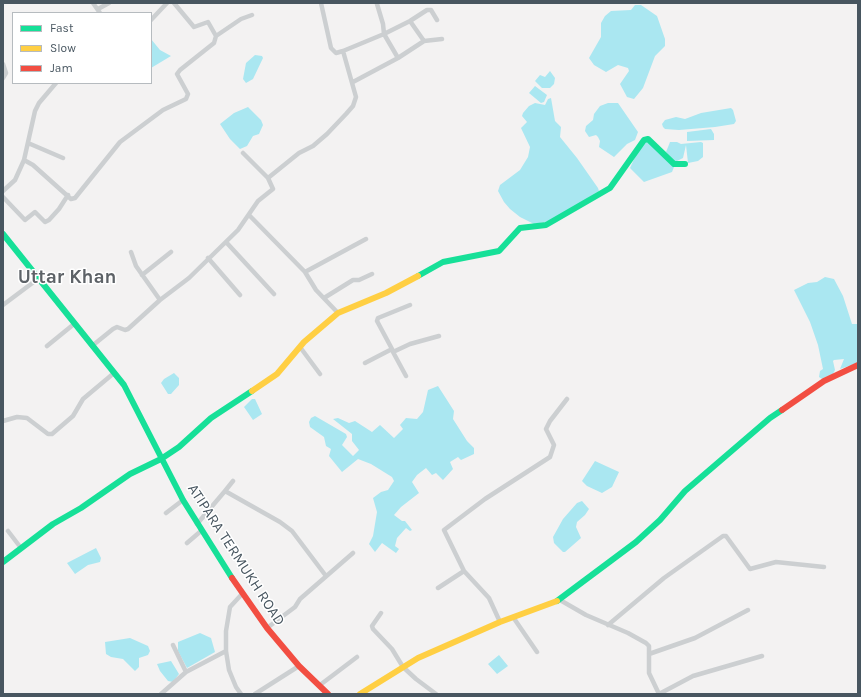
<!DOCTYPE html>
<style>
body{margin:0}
#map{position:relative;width:861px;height:697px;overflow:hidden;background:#f3f2f2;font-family:Karla,sans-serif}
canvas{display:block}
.frame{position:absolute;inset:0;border:4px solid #485660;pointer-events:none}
.legend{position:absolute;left:12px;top:12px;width:140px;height:72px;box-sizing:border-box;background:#fff;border:1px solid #b6bbbf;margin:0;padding:5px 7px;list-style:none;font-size:12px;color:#485660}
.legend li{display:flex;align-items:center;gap:8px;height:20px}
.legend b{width:20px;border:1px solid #b6bbbf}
</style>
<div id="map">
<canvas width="861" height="697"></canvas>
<div class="frame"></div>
<ul class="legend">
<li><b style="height:5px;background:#16e098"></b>Fast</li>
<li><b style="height:5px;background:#ffcf43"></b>Slow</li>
<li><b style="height:5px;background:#f24e42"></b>Jam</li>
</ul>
</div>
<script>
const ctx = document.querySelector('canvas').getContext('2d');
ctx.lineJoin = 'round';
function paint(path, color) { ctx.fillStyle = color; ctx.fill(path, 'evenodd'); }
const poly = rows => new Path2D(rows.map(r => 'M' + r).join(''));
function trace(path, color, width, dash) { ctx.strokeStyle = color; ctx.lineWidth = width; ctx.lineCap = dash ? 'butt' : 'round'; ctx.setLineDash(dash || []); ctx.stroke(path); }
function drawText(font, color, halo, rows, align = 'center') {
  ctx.font = font + ' Karla,sans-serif'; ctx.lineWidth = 3; ctx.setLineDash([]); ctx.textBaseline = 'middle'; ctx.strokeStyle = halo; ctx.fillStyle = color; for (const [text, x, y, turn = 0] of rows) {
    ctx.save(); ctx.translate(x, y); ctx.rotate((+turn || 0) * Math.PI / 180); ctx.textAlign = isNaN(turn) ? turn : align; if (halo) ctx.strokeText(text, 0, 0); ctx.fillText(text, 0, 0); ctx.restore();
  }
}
const water = poly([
 [635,5,641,5,657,16,665,39,665,46,655,56,643,88,634,99,627,97,620,84,629,71,628,68,618,65,606,72,594,65,589,58,601,37,601,23,605,16,611,11,631,10],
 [151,39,160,50,171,56,151,68],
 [255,55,262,56,263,58,253,79,246,83,243,79,246,63],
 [550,71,555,78,554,84,550,88,542,88,535,81,540,75,545,77],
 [535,86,547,95,544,102,541,103,529,93],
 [551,98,555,121,561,127,560,137,577,158,598,188,599,191,551,221,534,224,520,217,510,209,504,202,498,191,500,185,520,170,528,157,530,147,521,128,527,122,522,116,523,113,529,106,535,103,545,105,548,99],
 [608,103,618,103,638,132,635,140,627,144,614,157,599,147,600,141,598,137,596,135,589,137,585,131,586,126,593,120,594,114,600,106],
 [248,107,261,120,263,125,259,134,253,136,247,146,240,149,230,139,220,124,234,113],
 [731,108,733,110,736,121,734,124,715,127,679,130,665,129,663,127,662,124,665,120,676,117,685,119,701,113],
 [711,129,714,134,714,140,687,141,687,132],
 [647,141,674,167,672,172,644,182,630,168,640,146],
 [670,142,677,142,681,144,701,142,703,143,703,157,698,161,688,163,686,145,683,158,675,162,666,152],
 [825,277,834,279,843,296,852,324,858,324,858,363,840,369,844,359,834,360,833,361,835,370,833,374,822,379,819,377,820,371,823,369,818,345,810,322,794,290,808,283,817,282],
 [174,373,179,378,179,385,171,394,168,394,161,383,164,379],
 [438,386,454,411,453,419,467,441,474,448,474,454,461,460,458,457,450,462,453,469,443,480,436,473,432,475,426,468,417,475,412,482,419,493,401,507,394,515,402,521,405,521,412,530,410,531,406,528,397,538,395,546,399,549,396,553,382,543,375,552,369,544,373,536,377,512,373,498,381,492,388,490,394,481,392,477,371,464,358,459,342,472,329,456,331,449,326,446,324,437,310,427,309,422,311,418,315,416,346,434,347,437,342,445,353,456,359,450,352,441,352,434,333,419,338,418,349,423,355,421,372,432,380,425,394,438,403,429,400,425,406,418,417,419,423,412,428,390],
 [252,399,255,399,262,414,253,420,244,407],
 [595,461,619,472,612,487,602,493,587,486,582,481],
 [582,501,589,509,585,515,577,522,576,527,581,538,565,552,563,552,554,543,553,537,563,519,577,503],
 [96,548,101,558,100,562,88,565,75,574,67,563],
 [200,633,211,638,215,652,187,668,178,651,178,642],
 [130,638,148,646,150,651,148,655,139,658,139,667,135,671,123,659,111,657,106,654,105,642],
 [499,655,508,666,497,674,488,664],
 [171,661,179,674,173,682,168,681,160,671,157,664]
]);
const street = poly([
 [93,3,100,13],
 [174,3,194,27,208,22,216,36],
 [321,3,331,48,336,53,343,51],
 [98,9,109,3],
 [151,20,167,3],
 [424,41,442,39],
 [398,58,424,41,410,21],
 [3,64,6,73,3,78],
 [353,82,398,58,384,34,410,21,427,10,431,10,437,20],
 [28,143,63,158],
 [243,153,268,178],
 [24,160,33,165,71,199,75,198,120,142,163,110,186,99,188,94,177,74,180,70,214,43,216,36,241,19,252,15],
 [3,191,15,180,24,160,35,111,39,103,56,83],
 [3,197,25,220,35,212,45,222,49,220,59,209,68,195],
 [249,215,305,272,316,290,338,313],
 [226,242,274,294],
 [131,252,136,266,160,300],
 [208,258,240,295],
 [305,272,366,239],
 [142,275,171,252],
 [324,298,353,280,359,280,372,274],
 [3,305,39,278],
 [47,346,74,324],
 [92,346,113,329,117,327,125,330,128,329,160,300,189,278,238,230,258,201,273,189,268,178,299,153,313,146,327,134,346,114,353,106,356,97,343,51,384,34,383,24,377,4],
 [300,347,320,374],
 [392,349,393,352,410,344,439,336],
 [393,352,406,376],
 [365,363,392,349,377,321,378,318,410,305],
 [3,421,17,417,27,418,48,434,52,434,73,416,83,399,114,373],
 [225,491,233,481],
 [166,513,183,500],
 [197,524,225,491,280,522,292,531,326,576],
 [8,531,21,548],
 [187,543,201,531],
 [438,588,464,571],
 [560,600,586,615,628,633,646,643,649,646,649,673,659,694],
 [381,613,372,626,373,629,392,649,403,667,416,679,436,694],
 [513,617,537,652],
 [500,622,489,598,464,571,444,530,485,499,550,457,554,445,546,429,550,421,567,399],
 [608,625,664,578,723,536,726,536,750,569,776,562,824,567],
 [267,628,295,607,300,599,353,553],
 [173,645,186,672],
 [226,651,229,670,236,687,241,694],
 [649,654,695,638,748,610],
 [320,685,357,657],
 [161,694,186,672,226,651,226,631,230,607,242,594],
 [255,694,299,666],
 [659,694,693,676,762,656]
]);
const fast = poly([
 [3,234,124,385,183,500,232,578],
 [418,276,443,262,499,251,520,228,546,225,610,188,644,140,648,139,674,164,685,164],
 [3,562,53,524,81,508,130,474,161,459,179,447,211,418,252,391],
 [557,601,636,542,660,520,685,491,770,418,782,410]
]);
const slow = poly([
 [252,391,277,374,304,342,338,313,386,293,418,276],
 [360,694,418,658,500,622,557,601]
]);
const jam = poly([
 [782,410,824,381,858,365],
 [232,578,267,628,299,666,328,694]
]);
const streetNames = [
 ["ATIPARA TERMUKH ROAD",236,555,57]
];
const districtNames = [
 ["Uttar Khan",67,278]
];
paint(water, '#aae7f1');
trace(street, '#cccfd1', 4.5);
trace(fast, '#16e098', 6);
trace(slow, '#ffcf43', 6);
trace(jam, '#f24e42', 6);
drawText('15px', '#485660', '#fff', streetNames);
drawText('bold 19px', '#5d6267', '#fff', districtNames);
</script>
